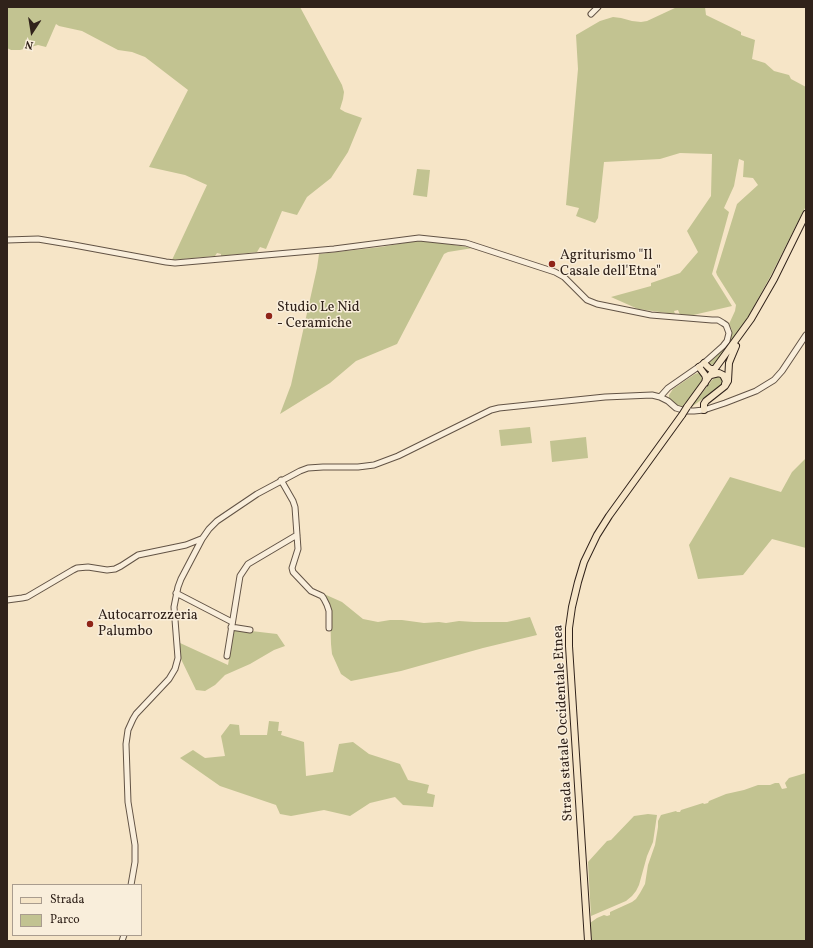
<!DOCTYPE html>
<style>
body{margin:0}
#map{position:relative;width:813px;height:948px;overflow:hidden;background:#f6e5c7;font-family:Vollkorn,serif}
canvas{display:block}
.frame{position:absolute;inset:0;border:8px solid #30221a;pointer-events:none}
.legend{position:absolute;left:12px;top:884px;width:130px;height:52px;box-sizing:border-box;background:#f9eedb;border:1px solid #a99c8e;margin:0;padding:5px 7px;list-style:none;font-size:12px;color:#30221a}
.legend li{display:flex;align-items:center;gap:8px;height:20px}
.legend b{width:20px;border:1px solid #a99c8e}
.north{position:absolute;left:12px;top:12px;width:40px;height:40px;-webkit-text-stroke:3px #f9eedb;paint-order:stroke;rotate:192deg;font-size:11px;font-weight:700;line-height:16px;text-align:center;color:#30221a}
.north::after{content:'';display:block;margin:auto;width:14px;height:18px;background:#30221a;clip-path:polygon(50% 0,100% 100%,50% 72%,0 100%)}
</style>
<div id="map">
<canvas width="813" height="948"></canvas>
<div class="frame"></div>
<ul class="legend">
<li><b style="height:5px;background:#f6e5c7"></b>Strada</li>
<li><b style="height:11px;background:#c2c391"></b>Parco</li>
</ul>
<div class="north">N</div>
</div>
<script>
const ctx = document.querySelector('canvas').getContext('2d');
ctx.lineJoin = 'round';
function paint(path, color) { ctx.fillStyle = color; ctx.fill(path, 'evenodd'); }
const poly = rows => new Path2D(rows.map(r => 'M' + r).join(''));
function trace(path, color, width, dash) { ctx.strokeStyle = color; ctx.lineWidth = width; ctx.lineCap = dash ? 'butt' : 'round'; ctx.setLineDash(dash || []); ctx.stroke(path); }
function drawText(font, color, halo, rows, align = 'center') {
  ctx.font = font + ' Vollkorn,serif'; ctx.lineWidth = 3; ctx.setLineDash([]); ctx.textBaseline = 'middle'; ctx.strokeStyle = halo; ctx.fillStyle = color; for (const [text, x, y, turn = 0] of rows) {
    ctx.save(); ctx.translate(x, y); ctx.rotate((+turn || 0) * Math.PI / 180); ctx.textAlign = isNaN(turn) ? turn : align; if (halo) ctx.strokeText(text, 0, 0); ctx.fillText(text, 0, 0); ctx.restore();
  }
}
const green = poly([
 [7,7,300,7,342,85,344,92,343,99,340,109,345,112,362,118,348,152,331,178,307,197,297,215,282,211,266,249,260,247,257,252,221,256,221,254,217,253,215,256,172,260,207,185,185,175,149,167,188,90,145,57,132,52,118,50,82,31,59,26,56,24,46,47,38,45,20,50,11,50,7,48],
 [677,7,705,7,706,15,741,32,741,35,755,40,752,59,765,63,774,71,789,75,791,79,806,87,806,206,770,277,748,317,715,363,712,365,710,364,710,361,723,349,730,339,732,330,729,324,735,311,736,305,717,275,716,272,717,269,737,204,758,185,753,178,743,177,744,161,739,159,734,186,724,208,729,212,712,274,732,306,689,316,680,315,678,310,674,311,675,314,638,309,611,297,651,286,651,283,680,273,698,252,687,231,711,196,712,154,680,153,660,159,604,162,598,218,595,223,576,216,579,208,566,205,578,69,576,35,600,21,613,17,621,18,632,21,641,22,647,21],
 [417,169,430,170,427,197,413,195],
 [415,241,428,241,473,248,448,252,444,254,397,344,356,361,330,383,280,414,291,385,317,268,319,254,381,247],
 [698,373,701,375,702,380,702,382,682,407,679,407,671,401,669,398,669,395,673,389,695,374],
 [719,376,721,377,723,379,722,385,690,408,713,379],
 [530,427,532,443,501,446,499,430],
 [586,437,588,458,552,462,550,441],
 [806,458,806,548,772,539,743,575,698,579,689,545,730,477,781,492,792,472],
 [324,594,342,602,363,619,378,622,390,620,402,620,424,623,439,622,446,623,459,621,474,622,507,622,530,617,537,635,483,648,401,671,351,681,341,674,332,654,331,644,330,607],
 [234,629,277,634,285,646,274,650,250,664,225,675,215,685,205,691,196,690,180,657,180,643,228,665],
 [269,721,279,722,278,731,282,731,281,735,304,742,306,776,333,772,339,744,353,742,369,754,400,764,408,780,429,785,427,793,435,795,433,807,403,805,395,797,370,803,350,816,324,810,291,816,280,814,276,805,220,786,180,758,193,750,205,758,225,756,221,736,230,724,239,725,240,735,267,735],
 [806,773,806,941,592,941,590,923,597,918,604,915,607,916,610,915,610,912,632,902,636,899,640,893,645,884,648,865,655,845,658,827,658,821,661,815,676,811,677,812,680,812,681,810,703,803,704,804,708,803,709,801,726,794,744,790,758,785,770,785,775,783,779,783,782,789,787,788,785,783,789,778],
 [648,814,657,815,653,842,647,856,639,885,636,891,632,896,626,901,591,916,588,862,607,841,611,840,634,816]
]);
const minor = poly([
 [591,14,598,7],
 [7,240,38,239,74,245,166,262,175,263,334,249,419,238,466,243,555,272,564,277,587,300,597,304,651,315,712,320,718,320,723,323,726,325,729,333,727,341,723,346,704,363,668,388,660,397],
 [281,480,293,501,295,507,298,549,292,568,293,572,311,591,322,596,324,599,327,605,329,611,329,628],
 [176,593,232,622],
 [7,600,22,598,27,597,73,570,77,568,88,567,107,570,115,569,121,566,138,555,186,545,201,539],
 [231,627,250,630],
 [227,656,240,576,248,564,297,535],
 [131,885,135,862,135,845,128,802,126,744,128,730,133,719,136,714,169,679,175,669,178,658,174,607,178,587,181,579,202,539,209,529,217,521,257,494,300,471,308,468,323,467,358,467,374,465,398,456,491,410,499,408,605,397,652,395,660,397,668,401,676,408,686,411,694,411,704,410,725,403,756,391,774,380,782,371,806,335],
 [122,941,124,935]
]);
const major = poly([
 [704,363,709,368,711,369,715,369],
 [699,367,705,375,706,378,705,383],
 [711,375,719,373,723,375,726,381,725,384],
 [687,407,751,319,774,279,806,214],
 [704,410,704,404,706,401,725,386,728,381,729,363,731,358,736,346],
 [588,941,569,646,569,628,572,607,578,582,584,562,597,535,609,516,682,415]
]);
const majorBridge = poly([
 [682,415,687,407]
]);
const markers = [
 [552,264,4,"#8f2418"],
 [269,316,4,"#8f2418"],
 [90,624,4,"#8f2418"]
];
const poiNames = [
 ["Agriturismo \"Il",560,256],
 ["Casale dell'Etna\"",560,272],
 ["Studio Le Nid",277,308],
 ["- Ceramiche",277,324],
 ["Autocarrozzeria",98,616],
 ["Palumbo",98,632]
];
const streetNames = [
 ["Strada statale Occidentale Etnea",564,723,-93]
];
paint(green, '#c2c391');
trace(minor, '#625345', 7);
trace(major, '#30221a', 8);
trace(minor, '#f9eedb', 5);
trace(major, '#f6e5c7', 6);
trace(majorBridge, '#30221a', 8, []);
trace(majorBridge, '#f6e5c7', 6);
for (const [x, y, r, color] of markers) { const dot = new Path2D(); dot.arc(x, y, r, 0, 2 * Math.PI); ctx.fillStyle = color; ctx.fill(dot); trace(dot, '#f9eedb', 1.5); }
drawText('14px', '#30221a', '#f9eedb', poiNames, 'left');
drawText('14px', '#30221a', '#f9eedb', streetNames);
</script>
